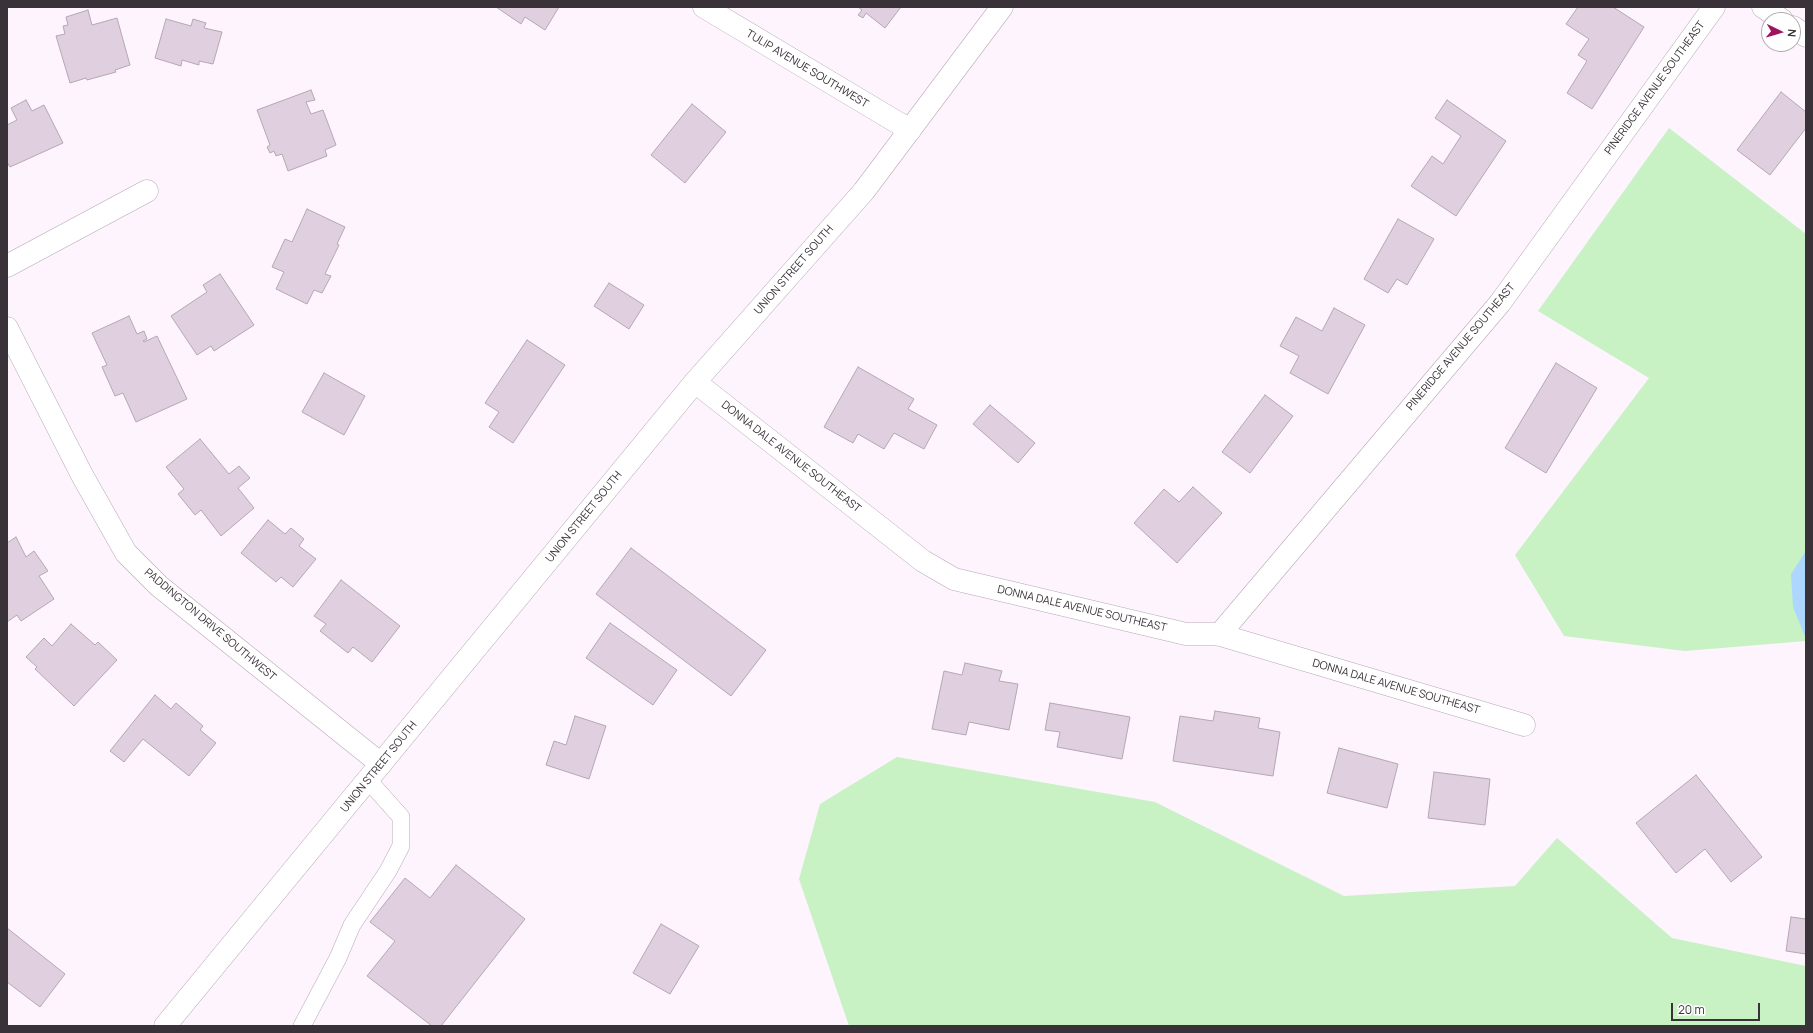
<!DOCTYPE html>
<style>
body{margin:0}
#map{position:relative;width:1813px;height:1033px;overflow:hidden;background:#fef4fe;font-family:Manrope,sans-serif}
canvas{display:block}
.frame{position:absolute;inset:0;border:8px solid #393238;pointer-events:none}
.north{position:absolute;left:1761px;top:12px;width:40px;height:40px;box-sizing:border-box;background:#fff;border:1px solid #b0adaf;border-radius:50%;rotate:95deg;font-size:11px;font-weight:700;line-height:16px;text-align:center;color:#393238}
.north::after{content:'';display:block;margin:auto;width:14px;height:18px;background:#9f1460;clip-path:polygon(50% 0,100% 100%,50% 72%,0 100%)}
.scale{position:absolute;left:1671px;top:1003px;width:89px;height:18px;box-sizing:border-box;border:2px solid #393238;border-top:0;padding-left:5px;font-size:12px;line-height:14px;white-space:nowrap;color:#393238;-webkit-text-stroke:3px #fff;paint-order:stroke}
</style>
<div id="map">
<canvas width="1813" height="1033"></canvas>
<div class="frame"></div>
<div class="north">N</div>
<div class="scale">20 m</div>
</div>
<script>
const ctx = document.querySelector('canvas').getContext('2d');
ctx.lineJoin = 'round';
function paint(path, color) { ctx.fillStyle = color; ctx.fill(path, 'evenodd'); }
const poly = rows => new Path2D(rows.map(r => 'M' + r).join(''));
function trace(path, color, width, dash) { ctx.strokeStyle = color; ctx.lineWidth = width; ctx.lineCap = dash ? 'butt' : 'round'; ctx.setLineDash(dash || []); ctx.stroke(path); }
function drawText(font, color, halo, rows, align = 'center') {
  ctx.font = font + ' Manrope,sans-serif'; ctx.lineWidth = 3.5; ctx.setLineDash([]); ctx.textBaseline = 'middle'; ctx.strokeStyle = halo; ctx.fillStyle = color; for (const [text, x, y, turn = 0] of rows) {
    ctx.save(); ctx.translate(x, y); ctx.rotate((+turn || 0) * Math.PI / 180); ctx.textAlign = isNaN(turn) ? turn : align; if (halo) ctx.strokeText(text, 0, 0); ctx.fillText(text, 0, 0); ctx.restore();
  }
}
const green = poly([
 [1669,128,1806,234,1806,641,1685,651,1564,636,1515,555,1649,378,1538,311],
 [897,757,1155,802,1344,896,1515,886,1557,838,1672,938,1806,966,1806,1026,849,1026,799,879,820,804]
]);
const water = poly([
 [1806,551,1806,639,1793,607,1791,574]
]);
const building = poly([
 [496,7,559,7,545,30,525,17,521,24,496,7],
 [858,7,901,7,885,28,866,13,863,18,858,15,862,10,858,7],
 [1578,7,1613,7,1644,27,1592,109,1567,93,1587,61,1578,55,1589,39,1566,24,1578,7],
 [88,10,92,25,117,18,130,65,115,70,116,72,87,80,86,78,70,83,56,36,65,34,63,26,68,25,66,17,88,10],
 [166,19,191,26,193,19,206,23,204,28,222,32,213,64,199,61,199,65,182,60,181,66,155,58,166,19],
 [311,90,315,100,306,102,311,114,323,110,336,145,325,150,327,156,288,171,282,154,276,156,274,151,270,153,267,147,270,145,257,110,311,90],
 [1781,92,1806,112,1806,128,1770,175,1737,150,1781,92],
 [26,100,32,111,44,105,63,143,10,167,7,162,7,125,17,120,11,108,26,100],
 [1447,100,1506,141,1456,216,1411,186,1432,156,1443,164,1461,136,1435,118,1447,100],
 [692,104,726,132,685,183,651,155,692,104],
 [307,209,345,227,337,244,339,245,325,274,331,276,322,293,314,290,307,304,276,289,284,272,272,267,285,239,292,242,307,209],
 [1398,219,1434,239,1407,285,1397,279,1388,293,1364,279,1398,219],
 [220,274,254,325,214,351,211,346,197,355,171,316,207,292,203,285,220,274],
 [609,283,644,305,629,329,594,306,609,283],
 [1334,308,1365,325,1328,394,1290,373,1299,356,1280,346,1296,317,1322,331,1334,308],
 [129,316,137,334,144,331,147,339,143,341,144,342,157,336,187,399,136,422,123,393,115,396,102,367,107,365,92,333,129,316],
 [527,340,565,365,513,443,489,427,499,412,485,403,527,340],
 [1556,363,1597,388,1546,473,1505,448,1556,363],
 [858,367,914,399,908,409,937,425,924,449,894,433,884,449,858,434,853,443,824,427,858,367],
 [324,373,365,396,344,435,302,412,324,373],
 [1265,395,1293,416,1250,473,1222,452,1265,395],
 [990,405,1035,443,1018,463,973,424,990,405],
 [200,439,229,474,239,466,250,478,238,488,254,508,221,536,201,510,195,515,178,494,184,489,166,467,200,439],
 [1193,487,1222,513,1177,563,1134,523,1164,489,1179,502,1193,487],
 [268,520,285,534,291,528,304,539,299,546,316,559,293,587,281,577,276,582,241,553,268,520],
 [16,537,26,557,34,551,48,571,39,576,54,599,21,621,17,615,7,622,7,543,16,537],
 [631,548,766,650,731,696,596,594,631,548],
 [341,580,400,626,372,662,353,647,348,653,320,631,326,624,314,616,341,580],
 [610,623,677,670,653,705,586,658,610,623],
 [71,624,95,645,98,642,117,660,74,706,35,669,37,667,26,657,44,638,52,646,71,624],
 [965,663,1002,671,999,681,1018,684,1009,730,969,722,966,735,932,729,944,671,962,675,965,663],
 [155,695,171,709,176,703,203,726,200,730,216,743,189,776,143,739,124,762,110,751,155,695],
 [1050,703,1130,717,1122,759,1057,747,1060,732,1045,730,1050,703],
 [1215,711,1260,718,1258,728,1280,732,1273,776,1173,761,1180,716,1213,721,1215,711],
 [575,716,606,726,589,779,546,765,554,741,566,745,575,716],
 [1339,748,1398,764,1387,808,1327,793,1339,748],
 [1434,772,1490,779,1485,825,1428,818,1434,772],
 [1696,775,1762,857,1731,882,1705,849,1676,873,1636,823,1696,775],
 [456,865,525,919,441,1026,432,1026,367,976,395,941,370,922,405,878,430,898,456,865],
 [1791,917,1806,919,1806,954,1786,951,1791,917],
 [661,924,699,946,670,994,633,973,661,924],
 [7,928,65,974,40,1007,7,982,7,928]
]);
const service = poly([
 [302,1026,338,958,352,925,388,871,401,846,401,817,368,780]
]);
const minor = poly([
 [704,7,910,130],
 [1763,7,1782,20],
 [1793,27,1806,36],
 [7,266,147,191],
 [7,328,82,475,126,553,159,586,381,764],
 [695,382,923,561,954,579,1186,634,1217,634,1524,725],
 [1219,635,1500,303,1714,7]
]);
const secondary = poly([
 [165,1026,695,382,864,191,1002,7]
]);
const streetNames = [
 ["TULIP AVENUE SOUTHWEST",807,69,31],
 ["PINERIDGE AVENUE SOUTHEAST",1655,88,-54],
 ["UNION STREET SOUTH",794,270,-49],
 ["PINERIDGE AVENUE SOUTHEAST",1461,347,-50],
 ["DONNA DALE AVENUE SOUTHEAST",791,457,38],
 ["UNION STREET SOUTH",584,517,-51],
 ["DONNA DALE AVENUE SOUTHEAST",1082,609,13],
 ["PADDINGTON DRIVE SOUTHWEST",210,625,40],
 ["DONNA DALE AVENUE SOUTHEAST",1396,687,16],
 ["UNION STREET SOUTH",379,767,-51]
];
paint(green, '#c8f1c4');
paint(water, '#aed7ff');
paint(building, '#dfcfdf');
trace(building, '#b5a6b5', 1);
trace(service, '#b7a7b6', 18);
trace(minor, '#b7a7b6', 23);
trace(secondary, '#b7a7b6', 23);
trace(service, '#fff', 17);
trace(minor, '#fff', 22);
trace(secondary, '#fff', 22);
drawText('11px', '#393238', '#fff', streetNames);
</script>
